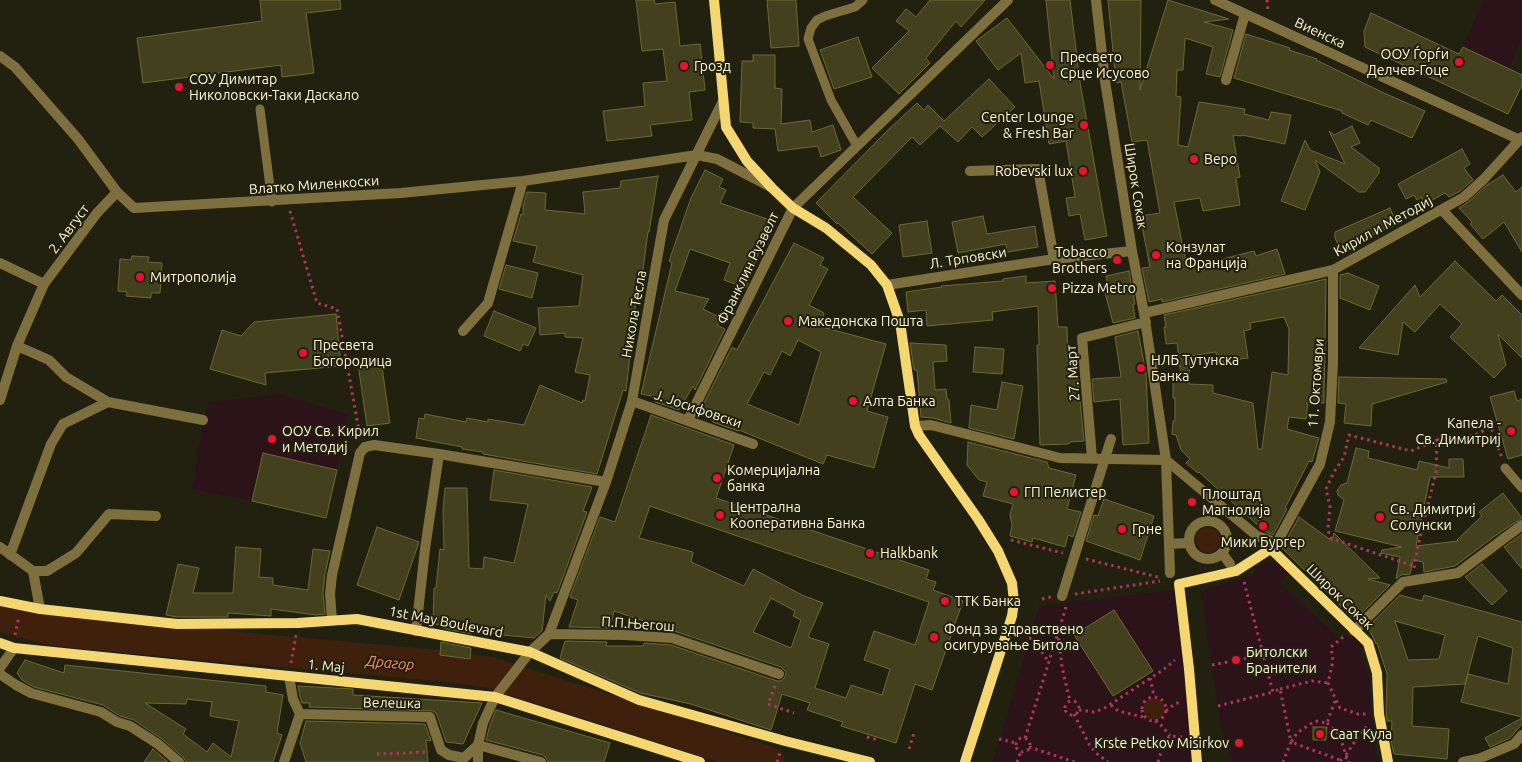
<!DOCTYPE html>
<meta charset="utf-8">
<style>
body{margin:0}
canvas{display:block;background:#222110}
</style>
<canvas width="1522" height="762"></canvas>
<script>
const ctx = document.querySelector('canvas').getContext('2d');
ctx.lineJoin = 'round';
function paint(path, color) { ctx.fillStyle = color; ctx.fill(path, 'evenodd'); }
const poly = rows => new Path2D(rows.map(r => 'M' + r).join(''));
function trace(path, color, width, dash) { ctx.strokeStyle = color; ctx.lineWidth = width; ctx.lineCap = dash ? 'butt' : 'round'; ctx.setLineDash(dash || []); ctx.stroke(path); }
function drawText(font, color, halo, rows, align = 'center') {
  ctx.font = font + ' Ubuntu,sans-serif'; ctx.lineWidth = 4; ctx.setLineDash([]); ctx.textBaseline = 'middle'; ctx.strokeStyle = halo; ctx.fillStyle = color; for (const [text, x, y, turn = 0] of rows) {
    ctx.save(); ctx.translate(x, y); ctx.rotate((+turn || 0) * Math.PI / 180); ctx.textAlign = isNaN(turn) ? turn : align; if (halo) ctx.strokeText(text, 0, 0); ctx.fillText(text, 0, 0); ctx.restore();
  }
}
const green = poly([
 [1483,0,1522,0,1522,38,1509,69,1463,47],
 [279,394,348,414,337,470,263,453,252,501,192,489,203,420,209,402],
 [1269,562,1276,563,1288,572,1286,577,1279,582,1339,638,1354,631,1368,643,1359,649,1369,675,1372,721,1377,762,1232,762,1224,739,1218,708,1200,591,1251,576,1260,564],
 [1179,584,1197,762,993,762,1039,606,1172,590]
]);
const water = poly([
 '1196 540a12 12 0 1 1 24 0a12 12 0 1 1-24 0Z',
 '1143 709a11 11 0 1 1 22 0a11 11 0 1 1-22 0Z'
]);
const river = poly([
 [0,616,57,631,443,666,489,672,769,762]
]);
const building = poly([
 [260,0,340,0,341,9,306,13,314,73,282,77,281,65,143,83,137,38,262,21,260,0],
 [636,0,654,0,655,4,675,2,680,46,700,44,705,90,689,92,692,120,650,125,652,136,607,141,603,111,645,106,643,83,667,81,663,49,642,51,636,0],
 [767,0,796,0,799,46,771,48,767,0],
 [930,0,985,0,961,27,956,21,926,58,930,63,899,94,872,68,909,31,896,21,906,9,916,17,930,0],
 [1046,0,1070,0,1080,82,1107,236,1085,240,1080,214,1069,216,1066,198,1075,197,1066,141,1049,144,1039,81,1025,83,1021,53,998,70,976,41,1007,18,1054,79,1046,0],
 [1108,0,1141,0,1140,90,1168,0,1229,19,1204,22,1233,30,1220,77,1206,74,1213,47,1185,38,1183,70,1177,70,1176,96,1181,97,1178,145,1188,147,1199,102,1245,109,1244,114,1269,120,1271,112,1291,115,1285,144,1242,135,1241,136,1233,135,1240,177,1236,178,1240,205,1203,211,1200,198,1174,202,1187,268,1254,251,1256,256,1277,249,1285,274,1162,302,1162,299,1149,302,1142,268,1150,267,1140,216,1160,213,1147,140,1132,142,1121,82,1116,83,1108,0],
 [1371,13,1459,54,1463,47,1522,75,1522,85,1508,114,1365,47,1364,31,1371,13],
 [1246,34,1290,48,1289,50,1317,59,1316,60,1384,93,1425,111,1412,138,1371,120,1368,125,1342,113,1342,111,1234,78,1246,34],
 [858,37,872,77,834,89,820,50,858,37],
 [753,55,775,55,775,88,782,89,781,124,810,120,812,132,833,125,841,150,821,157,818,146,778,151,775,129,753,128,753,123,740,122,742,61,753,61,753,55],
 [989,79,1015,107,982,137,972,127,958,142,940,126,920,145,912,137,853,197,892,233,872,254,838,223,837,224,816,203,886,132,917,103,924,110,928,105,944,121,989,79],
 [1352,126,1360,143,1351,147,1379,168,1379,173,1365,192,1359,192,1315,160,1320,172,1305,210,1281,201,1305,140,1310,150,1345,164,1329,131,1334,135,1352,126],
 [1462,149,1470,164,1464,168,1473,180,1460,191,1449,197,1445,193,1425,204,1421,197,1417,200,1414,195,1406,199,1398,184,1462,149],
 [705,170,723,179,719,187,726,190,720,203,773,221,764,247,761,246,746,288,724,280,730,263,690,249,675,291,709,299,703,309,721,318,717,325,725,329,695,390,693,386,679,410,655,402,657,397,641,394,672,263,669,261,691,198,705,170],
 [1503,175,1516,192,1522,187,1522,252,1504,222,1483,239,1470,224,1472,222,1459,208,1468,202,1487,185,1503,175],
 [658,176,649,232,648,232,641,285,638,285,626,391,623,390,597,474,483,454,483,452,462,449,462,447,416,438,419,418,424,419,425,414,466,422,467,418,488,422,488,419,524,425,540,385,582,403,583,400,585,401,590,375,575,372,583,338,565,337,565,333,540,335,538,308,579,306,583,275,533,262,537,246,513,241,521,214,523,215,523,206,527,192,546,193,545,210,585,214,583,192,620,188,621,181,658,176],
 [1390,208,1397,224,1340,249,1335,238,1335,232,1390,208],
 [983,216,987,234,1035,226,1038,247,1007,252,1006,244,958,253,952,222,983,216],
 [927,221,932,253,903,257,899,225,927,221],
 [794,243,824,258,820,265,828,269,809,305,824,313,822,327,886,344,867,411,888,417,874,468,827,455,823,464,739,430,738,431,713,422,703,405,732,347,737,350,794,243],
 [798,340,821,352,799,425,747,404,764,372,770,375,782,351,790,356,798,340],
 [132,256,149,257,148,262,162,263,160,293,151,293,151,298,126,296,127,292,118,291,120,259,131,260,132,256],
 [1455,261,1496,301,1502,295,1522,315,1522,358,1498,334,1506,365,1494,378,1450,337,1462,324,1440,304,1415,332,1403,322,1398,355,1359,348,1415,285,1420,297,1455,261],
 [506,265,538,273,532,298,499,289,506,265],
 [1129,271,1135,304,1133,305,1135,318,1113,323,1104,289,1108,288,1106,276,1129,271],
 [1348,273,1379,286,1370,310,1340,298,1340,275,1348,273],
 [1026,276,1026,283,1055,281,1058,327,1067,327,1068,361,1076,361,1084,441,1071,442,1068,444,1040,445,1037,345,1039,345,1038,306,992,312,993,320,927,326,926,310,908,312,906,292,942,287,941,286,1003,281,1003,279,1026,276],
 [1326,279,1324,403,1308,402,1306,419,1289,417,1287,429,1319,438,1312,462,1309,461,1285,508,1287,509,1273,535,1264,531,1199,472,1198,473,1186,463,1190,459,1181,450,1176,435,1172,434,1173,421,1175,420,1175,398,1173,398,1173,375,1181,376,1177,343,1166,344,1164,327,1166,327,1164,315,1326,279],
 [1284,317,1289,329,1288,375,1272,372,1262,449,1258,449,1253,403,1213,393,1213,385,1189,384,1190,356,1216,352,1217,362,1248,358,1244,331,1251,329,1250,323,1284,317],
 [494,311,536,328,528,346,523,344,520,351,484,336,494,311],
 [336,314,341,366,265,373,266,385,210,369,222,330,241,336,254,322,336,314],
 [1138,331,1146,373,1149,443,1123,445,1120,399,1094,402,1092,379,1121,377,1115,337,1138,331],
 [910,343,946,345,947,361,933,362,935,390,946,389,947,399,949,400,951,423,933,418,921,417,917,370,914,370,910,343],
 [975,347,1004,349,1002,374,973,372,975,347],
 [381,360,390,423,367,426,358,364,381,360],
 [1339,377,1446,379,1447,382,1372,404,1371,426,1344,423,1346,404,1338,403,1339,377],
 [1002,382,1023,386,1014,439,969,428,971,405,997,410,1002,382],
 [1514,391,1517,401,1522,399,1522,455,1508,459,1490,397,1514,391],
 [651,415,734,445,716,498,929,570,926,579,936,582,933,590,963,601,932,690,915,684,896,743,841,726,843,722,807,710,810,703,782,694,771,730,691,704,640,693,560,658,565,641,607,642,606,646,643,646,644,643,671,645,777,681,781,681,785,677,786,672,781,667,674,631,646,629,647,622,614,611,610,628,569,627,578,600,570,597,600,517,615,522,651,415],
 [650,506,929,602,915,645,874,631,864,660,890,669,882,695,851,685,846,698,815,688,829,644,808,637,823,603,802,595,753,569,744,586,691,562,693,552,639,538,650,506],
 [771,598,795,611,793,616,801,620,791,648,753,632,771,598],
 [968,442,1047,462,1049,468,1076,475,1067,509,1081,512,1073,537,1068,535,1065,547,1033,538,1032,542,1010,536,1012,525,1010,515,1013,504,983,496,987,482,979,480,967,465,968,442],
 [1356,448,1369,451,1368,458,1417,470,1419,461,1449,468,1449,459,1463,459,1464,477,1430,477,1416,546,1458,541,1457,540,1482,516,1479,512,1503,493,1522,518,1495,536,1455,566,1424,572,1423,562,1413,560,1410,574,1401,575,1396,579,1400,557,1381,553,1382,550,1402,547,1335,531,1344,500,1338,495,1337,491,1341,485,1347,483,1356,448],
 [263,453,337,470,326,518,252,501,263,453],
 [494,470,592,487,583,511,587,512,557,593,554,592,550,601,546,595,542,631,534,638,473,632,472,634,442,628,443,625,433,624,434,588,436,588,440,549,444,550,443,511,445,488,467,488,469,568,483,569,484,557,514,563,528,504,490,500,494,470],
 [1104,499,1154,516,1140,560,1086,541,1094,515,1098,516,1104,499],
 [1299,517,1332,541,1334,533,1380,578,1368,579,1390,585,1355,620,1282,548,1299,517],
 [377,527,419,542,399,600,357,585,377,527],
 [1522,534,1522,569,1504,547,1522,534],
 [236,547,261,549,259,577,273,578,273,585,308,590,313,549,330,551,325,574,323,593,325,614,316,615,271,609,271,616,228,613,228,617,177,617,166,615,178,564,199,568,193,593,233,593,236,547],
 [1482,564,1507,591,1492,605,1465,577,1482,564],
 [1400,595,1422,601,1424,595,1522,622,1522,717,1461,702,1468,674,1508,684,1513,648,1478,636,1465,684,1413,687,1412,726,1449,729,1447,759,1394,754,1391,742,1392,721,1387,721,1386,713,1387,674,1377,643,1376,644,1368,627,1400,595],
 [1395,621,1445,635,1439,659,1408,660,1395,621],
 [1114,610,1153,671,1113,696,1074,635,1114,610],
 [441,642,471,648,470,659,440,655,441,642],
 [25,660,64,673,65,665,266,686,266,692,283,695,277,733,282,735,273,762,186,762,183,757,162,739,134,720,120,716,103,705,34,687,22,680,17,673,25,660],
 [187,699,212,702,210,716,239,721,231,757,213,743,207,752,183,734,186,729,145,703,186,704,187,699],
 [298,686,353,689,353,695,482,703,463,744,446,742,437,715,434,711,309,707,310,703,302,703,300,697,298,686],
 [496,710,610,743,604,762,548,762,546,758,543,755,486,740,490,725,496,710],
 [1522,718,1522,724,1510,738,1490,747,1485,738,1522,718],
 [306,721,425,724,431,741,426,740,428,762,306,762,300,743,306,721],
 [1313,727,1327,727,1326,740,1313,740,1313,727],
 [153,749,154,750,168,762,144,762,153,749]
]);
const path = poly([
 [1267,0,1268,12],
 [290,211,317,303,337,309,360,436],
 [1437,440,1475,435,1491,427,1502,458],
 [1011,540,1063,553],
 [1086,559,1158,577],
 [1414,568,1415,562,1420,537,1436,472,1437,440,1411,451,1349,435,1344,457,1334,472,1326,489,1330,507,1328,528,1330,538,1414,566],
 [1244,582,1273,692,1280,689,1291,742,1283,762],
 [1075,594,1160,581],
 [1042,599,1051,597],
 [1066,607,1058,633,1062,667,1070,701],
 [15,635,19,616],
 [1343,637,1331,647,1333,661,1328,683,1340,708,1358,714,1368,714],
 [1029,638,1033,639,1048,661],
 [291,663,296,635],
 [1212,665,1262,655],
 [1150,678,1154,696],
 [775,686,768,704,794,713],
 [1280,689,1312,681,1328,683],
 '1142 709a12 12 0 1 1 24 0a12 12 0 1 1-24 0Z',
 [1335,701,1327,723,1315,721,1297,733,1291,742,1340,760],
 '1065 708a7 7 0 1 1 14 0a7 7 0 1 1-14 0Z',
 [1111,705,1118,711,1143,717],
 [1218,706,1273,692],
 [1079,710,1094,712,1103,709,1163,670,1175,660],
 [1166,711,1176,703,1180,703],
 [1074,714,1089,744,1096,753,1108,762],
 [1155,721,1162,726,1170,736],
 [1327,723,1339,734,1347,758],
 [867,737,878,740],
 [1025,738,1058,633],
 '1016 745a7 7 0 1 1 14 0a7 7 0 1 1-14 0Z',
 [999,739,1016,743],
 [1029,747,1075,762],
 [909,749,914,733],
 [377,754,428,752],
 [1346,755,1361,732,1368,725],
 [1340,761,1345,757,1349,759,1349,762],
 [777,762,780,753],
 [1017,762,1021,751],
 [1158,762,1164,742,1170,736,1182,737]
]);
const lane = poly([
 [260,109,272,202],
 [857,146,831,100,808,39,811,28,817,20,825,16,855,7,863,0],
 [1505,468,1522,488]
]);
const street = poly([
 [1096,0,1105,81,1132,251,1144,313,1166,460,1170,573],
 [1215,0,1520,140],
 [0,56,15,67,78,139,117,192,134,208,401,193,523,181,697,155,717,159,769,186],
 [1226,80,1245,14],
 [970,171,1038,169,1054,259],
 [1442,210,1522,295],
 [0,263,44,284],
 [887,285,1054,259,1132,251],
 [1144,313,1333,270,1464,197,1484,179,1522,137],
 [463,331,488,303,523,181],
 [17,346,49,360,66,377,108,402,203,420],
 [0,400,17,346,44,284,97,213,117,192],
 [632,401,753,444],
 [688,420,793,208,1008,0],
 [915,426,931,425,1060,458,1166,460,1257,536,1269,540],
 [1092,458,1082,338,1146,322],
 '1189 540a19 19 0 1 1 38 0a19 19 0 1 1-38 0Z',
 [1169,544,1189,543],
 [1275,546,1320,464,1330,422,1333,363,1333,270],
 [0,547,33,571,40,609],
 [1222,553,1230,564],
 [10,555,51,444,63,424,108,402],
 [33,571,47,571,76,553,109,514,156,516],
 [1062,596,1111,439],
 [332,620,330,594,332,575,360,453,365,447,374,445,439,454,606,482],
 [416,631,425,549,439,454],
 [1354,631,1403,582,1458,573,1522,525],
 [549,634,625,635,672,638,779,674],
 [0,668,14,648],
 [0,674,16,685,31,693,101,712,117,722,130,726,158,744,179,762],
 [300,714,430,717,441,750,449,755,464,758,478,745,541,762],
 [284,762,300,714,293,699,289,676],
 [478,762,478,745,483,723,495,697,530,652,549,634,606,482,632,401,664,220,723,101],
 [1463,762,1478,759,1514,744,1522,735]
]);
const secondary = poly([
 [714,0,726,127,747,161,772,188,793,208,826,228,871,265,887,285,900,322,915,426,919,435,978,519,998,551,1012,583,1014,602,1012,616,965,762],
 [1271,549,1368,643,1377,673,1379,714,1388,762],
 [0,601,40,609,177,624,298,623,357,619,530,652,639,700,785,741,870,762],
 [0,643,14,648,495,697,700,762],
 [1197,762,1189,669,1179,584,1236,571,1275,546]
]);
const markers = [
 [1459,62,5,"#eb1132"],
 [1050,65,5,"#eb1132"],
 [684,66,5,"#eb1132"],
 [179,87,5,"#eb1132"],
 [1084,125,5,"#eb1132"],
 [1194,159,5,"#eb1132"],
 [1083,171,5,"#eb1132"],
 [1156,255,5,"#eb1132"],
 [1117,260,5,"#eb1132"],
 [140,277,5,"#eb1132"],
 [1052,288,5,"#eb1132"],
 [788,321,5,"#eb1132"],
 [303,353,5,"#eb1132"],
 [1141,368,5,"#eb1132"],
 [853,401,5,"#eb1132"],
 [1511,431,5,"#eb1132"],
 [272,439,5,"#eb1132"],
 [717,478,5,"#eb1132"],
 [1014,492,5,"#eb1132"],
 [1192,502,5,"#eb1132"],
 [720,515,5,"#eb1132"],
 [1380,517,5,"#eb1132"],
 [1263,526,5,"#eb1132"],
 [1122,529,5,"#eb1132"],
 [870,553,5,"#eb1132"],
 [945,601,5,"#eb1132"],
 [934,637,5,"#eb1132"],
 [1236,660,5,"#eb1132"],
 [1320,734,5,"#eb1132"],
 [1239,743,5,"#eb1132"]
];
const streetNames = [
 ["Виенска",1320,33,25],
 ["Влатко Миленкоски",314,185,-4],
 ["Широк Сокак",1136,186,81],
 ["Кирил и Методиј",1383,226,-29],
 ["2. Август",69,229,-53],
 ["Л. Трповски",968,258,-9],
 ["Франклин Рузвелт",748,268,-64],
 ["Никола Тесла",634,314,-80],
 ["27. Март",1073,373,-94],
 ["11. Октомври",1316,383,-86],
 ["Ј. Јосифовски",698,409,19],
 ["Широк Сокак",1340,597,44],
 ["1st May Boulevard",446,622,11],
 ["П.П.Његош",638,624,4],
 ["1. Мај",326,666,6],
 ["Велешка",392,703,1]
];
const poiNames = [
 ["ООУ Ѓорѓи",1449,54,"right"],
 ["Делчев-Гоце",1449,70,"right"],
 ["Пресвето",1060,57],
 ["Срце Исусово",1060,73],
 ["Грозд",694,66],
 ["СОУ Димитар",189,79],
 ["Николовски-Таки Даскало",189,95],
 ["Center Lounge",1074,117,"right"],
 ["& Fresh Bar",1074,133,"right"],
 ["Веро",1204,159],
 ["Robevski lux",1073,171,"right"],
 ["Конзулат",1166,247],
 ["на Франција",1166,263],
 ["Tobacco",1107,252,"right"],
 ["Brothers",1107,268,"right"],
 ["Митрополија",150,277],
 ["Pizza Metro",1062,288],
 ["Македонска Пошта",798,321],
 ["Пресвета",313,345],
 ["Богородица",313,361],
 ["НЛБ Тутунска",1151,360],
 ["Банка",1151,376],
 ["Алта Банка",863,401],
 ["Капела -",1501,423,"right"],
 ["Св. Димитриј",1501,439,"right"],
 ["ООУ Св. Кирил",282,431],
 ["и Методиј",282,447],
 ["Комерцијална",727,470],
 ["банка",727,486],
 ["ГП Пелистер",1024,492],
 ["Плоштад",1202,494],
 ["Магнолија",1202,510],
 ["Централна",730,507],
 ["Кооперативна Банка",730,523],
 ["Св. Димитриј",1390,509],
 ["Солунски",1390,525],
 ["Грне",1132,529],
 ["Мики Бургер",1263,542,"center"],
 ["Halkbank",880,553],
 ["ТТК Банка",955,601],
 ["Фонд за здравствено",944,629],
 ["осигурување Битола",944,645],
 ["Битолски",1246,652],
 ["Бранители",1246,668],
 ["Саат Кула",1330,734],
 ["Krste Petkov Misirkov",1229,743,"right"]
];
const waterNames = [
 ["Драгор",390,663,5]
];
paint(green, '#2c131a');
paint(water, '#3e200d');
trace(river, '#3e200d', 31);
paint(building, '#42401d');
trace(building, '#6c6931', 1);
trace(path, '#ad375c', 3, [2.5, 4]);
trace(lane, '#7e703e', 9);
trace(street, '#7e703e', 10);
trace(secondary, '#f5d772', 10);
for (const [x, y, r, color] of markers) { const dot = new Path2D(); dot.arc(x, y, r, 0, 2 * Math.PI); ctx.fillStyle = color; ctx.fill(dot); trace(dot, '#222110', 2); }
drawText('14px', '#fcf6d4', '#222110', streetNames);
drawText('14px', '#fcf6d4', '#222110', poiNames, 'left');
drawText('italic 15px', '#f4876a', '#222110', waterNames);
</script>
